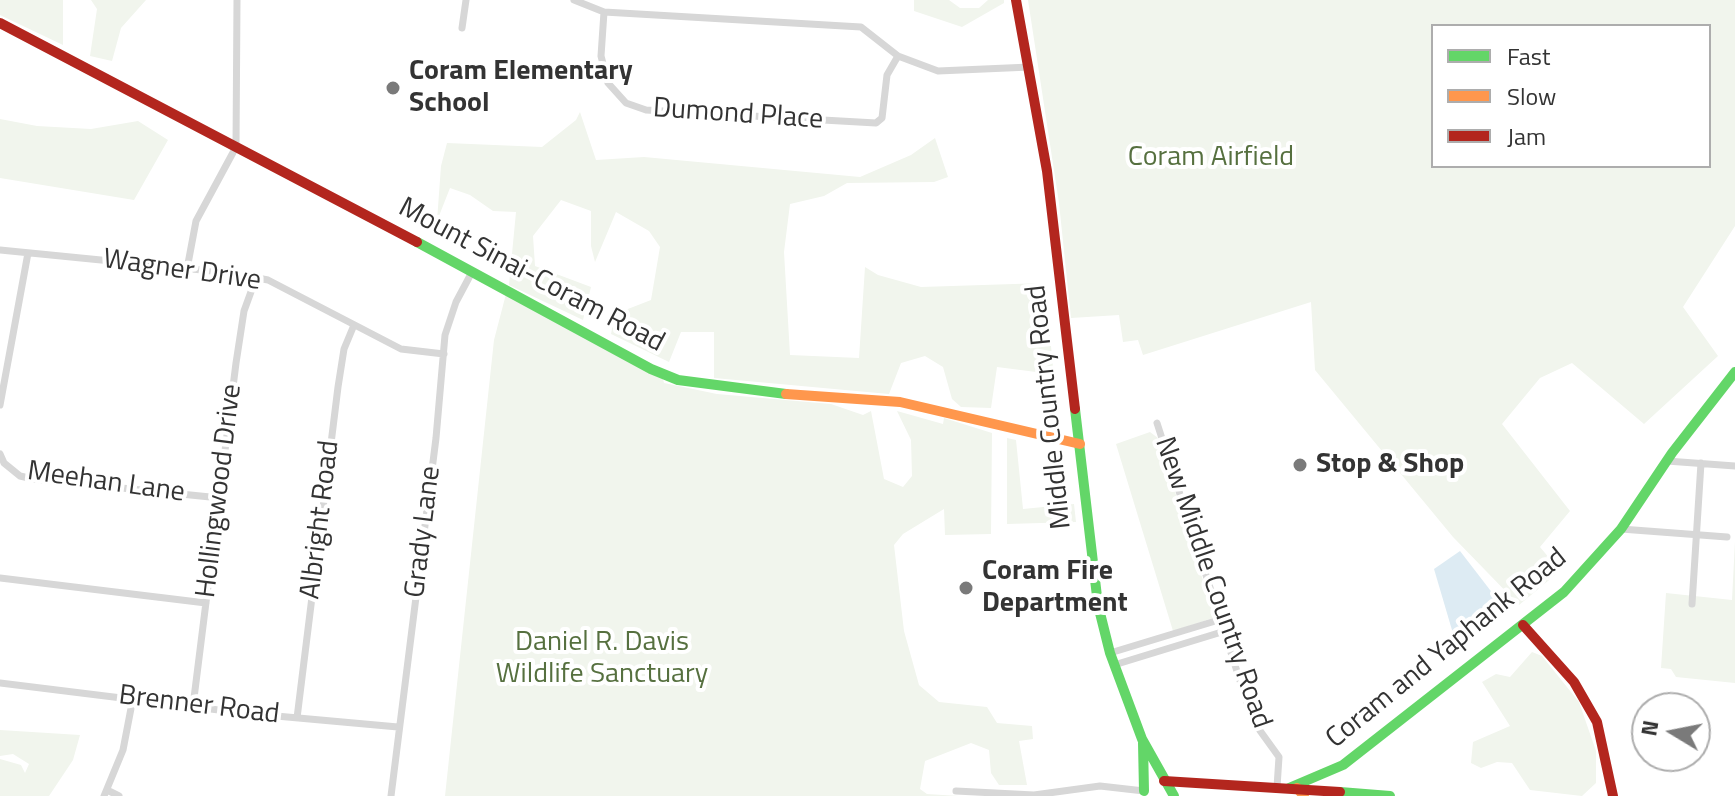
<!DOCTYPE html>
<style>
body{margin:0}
#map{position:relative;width:1735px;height:796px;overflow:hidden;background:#fff;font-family:"Titillium Web",sans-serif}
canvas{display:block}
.legend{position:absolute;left:1431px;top:24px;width:280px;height:144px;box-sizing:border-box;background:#fff;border:2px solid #adadad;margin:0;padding:10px 14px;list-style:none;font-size:24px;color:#333}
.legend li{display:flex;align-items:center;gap:16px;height:40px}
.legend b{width:40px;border:2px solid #adadad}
.north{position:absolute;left:1631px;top:692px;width:80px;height:80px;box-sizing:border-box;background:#fff;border:2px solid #adadad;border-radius:50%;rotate:280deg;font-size:22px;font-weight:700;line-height:32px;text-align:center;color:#333}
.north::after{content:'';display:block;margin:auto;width:28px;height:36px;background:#7a7a7a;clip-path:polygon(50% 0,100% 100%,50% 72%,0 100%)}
</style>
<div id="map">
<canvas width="1735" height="796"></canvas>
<ul class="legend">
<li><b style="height:10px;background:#63d668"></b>Fast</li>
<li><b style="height:10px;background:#ff974d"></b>Slow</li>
<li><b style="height:10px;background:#b3261e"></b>Jam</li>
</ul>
<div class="north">N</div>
</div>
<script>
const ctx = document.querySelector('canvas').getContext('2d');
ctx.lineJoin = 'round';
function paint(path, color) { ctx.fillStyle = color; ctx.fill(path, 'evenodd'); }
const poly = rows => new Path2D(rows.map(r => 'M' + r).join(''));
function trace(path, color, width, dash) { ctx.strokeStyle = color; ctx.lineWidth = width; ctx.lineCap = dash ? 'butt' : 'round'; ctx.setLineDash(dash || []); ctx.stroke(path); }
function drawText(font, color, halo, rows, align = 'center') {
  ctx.font = font + ' "Titillium Web",sans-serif'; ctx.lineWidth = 8; ctx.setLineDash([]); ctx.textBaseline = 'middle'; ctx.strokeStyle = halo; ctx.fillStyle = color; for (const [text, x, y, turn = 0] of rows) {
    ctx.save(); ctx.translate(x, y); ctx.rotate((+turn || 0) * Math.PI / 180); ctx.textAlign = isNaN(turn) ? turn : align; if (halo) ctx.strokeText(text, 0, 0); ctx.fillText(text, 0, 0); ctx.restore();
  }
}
const green = poly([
 [0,0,63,0,63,45,0,15],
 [91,0,146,0,121,28,112,61,90,56,97,9],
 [914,0,949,0,960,8,979,8,988,0,1004,0,1004,3,962,27,914,11],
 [1028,0,1735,0,1735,226,1683,307,1718,356,1644,424,1572,363,1540,378,1502,424,1570,511,1540,547,1560,571,1519,605,1453,537,1315,370,1311,302,1143,355,1138,340,1123,342,1119,315,1071,318,1059,203],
 [1433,26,1709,26,1709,166,1433,166],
 [580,112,596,160,644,157,860,177,911,155,935,138,948,177,934,182,847,183,824,196,790,204,784,252,790,355,859,358,865,267,878,275,921,287,1045,283,1053,367,1044,373,997,367,991,408,961,407,952,399,943,367,925,356,901,363,889,394,714,378,714,332,681,332,669,362,611,334,615,314,651,300,660,247,649,231,616,212,595,262,591,246,591,211,561,200,533,236,535,266,591,287,583,320,509,285,516,212,493,211,470,195,450,188,437,221,441,166,447,143,542,147,576,120],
 [0,119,37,126,91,129,138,121,168,140,134,200,0,178],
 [506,294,663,379,664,383,717,394,831,404,863,415,871,411,884,479,903,487,912,476,911,440,897,411,943,424,944,418,992,433,991,534,945,535,944,509,903,534,894,545,904,631,919,685,939,702,987,707,997,723,1032,726,1033,739,1019,741,1027,785,999,785,991,773,989,750,971,743,925,761,920,789,927,794,959,796,445,796,494,340],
 [1150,432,1158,438,1214,615,1213,618,1173,631,1116,444],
 [1007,438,1016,440,1023,509,1074,504,1076,522,1007,524],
 [1735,541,1735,683,1676,677,1671,669,1661,668,1666,593,1732,600],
 [1532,652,1542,656,1579,702,1596,751,1596,783,1582,796,1530,790,1512,763,1497,762,1481,768,1471,763,1473,742,1510,726,1482,682,1496,674,1510,677],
 [0,730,80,735,73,760,49,796,0,796,0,759,21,765,25,773,29,764,13,754,0,756]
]);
const water = poly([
 [1460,551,1507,612,1457,647,1434,569]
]);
const street = poly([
 [574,0,604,12,861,27,898,56,938,71,1030,67],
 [604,12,601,56,608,83,626,103,646,110,876,123,882,118,887,75,898,56],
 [462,28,466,0],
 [0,250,232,273,268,280,401,349,444,354],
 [187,269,196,221,236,147,237,0],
 [0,405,28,253],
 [1157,423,1253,721,1279,757,1277,787],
 [0,454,4,463,20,476,33,479,220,498],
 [1667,461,1735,466],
 [1621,529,1727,537],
 [0,578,206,603],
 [1692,604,1701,463],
 [1110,653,1222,619],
 [1114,665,1225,631],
 [0,683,243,713,398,727],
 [193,706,236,363,244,311,256,278],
 [297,718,338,387,344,349,354,325],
 [107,790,119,796],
 [956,791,1034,795,1100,786,1144,791],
 [104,796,123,750,133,698],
 [391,796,436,438,445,335,456,302,472,272]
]);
const fast = poly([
 [417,242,651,369,678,380,786,394],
 [1075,409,1098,605,1110,653,1142,739,1174,796],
 [1143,743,1144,791],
 [1289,788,1343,765,1564,592,1621,529,1672,453,1735,372],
 [1334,796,1340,792,1390,796]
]);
const slow = poly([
 [786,394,900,402,1080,444],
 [1297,788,1304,796]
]);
const jam = poly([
 [1016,0,1047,171,1075,409],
 [0,23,417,242],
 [1523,625,1574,682,1597,722,1613,796],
 [1164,781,1340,792]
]);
const markers = [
 [393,88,8,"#7a7a7a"],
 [1300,465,8,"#7a7a7a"],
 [966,588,8,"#7a7a7a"]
];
const poiNames = [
 ["Coram Elementary",409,72],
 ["School",409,104],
 ["Stop & Shop",1316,465],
 ["Coram Fire",982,572],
 ["Department",982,604]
];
const streetNames = [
 ["Dumond Place",738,115,4],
 ["Wagner Drive",182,271,8],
 ["Mount Sinai-Coram Road",531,276,28],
 ["Middle Country Road",1050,407,-96],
 ["Meehan Lane",106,483,8],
 ["Hollingwood Drive",220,491,-83],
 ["Albright Road",321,520,-83],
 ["Grady Lane",424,532,-83],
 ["New Middle Country Road",1212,583,71],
 ["Coram and Yaphank Road",1447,649,-39],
 ["Brenner Road",199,706,7]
];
const parkNames = [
 ["Coram Airfield",1211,158],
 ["Daniel R. Davis",602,643],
 ["Wildlife Sanctuary",602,675]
];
paint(green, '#f1f5ed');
paint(water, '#ddebf3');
trace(street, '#d7d7d7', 7);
trace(fast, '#63d668', 10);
trace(slow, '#ff974d', 10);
trace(jam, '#b3261e', 10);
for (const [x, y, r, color] of markers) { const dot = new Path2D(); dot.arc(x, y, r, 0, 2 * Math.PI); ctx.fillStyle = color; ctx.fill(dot); trace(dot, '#fff', 3); }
drawText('bold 28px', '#333', '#fff', poiNames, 'left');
drawText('28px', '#333', '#fff', streetNames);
drawText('28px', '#56703f', '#fff', parkNames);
</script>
